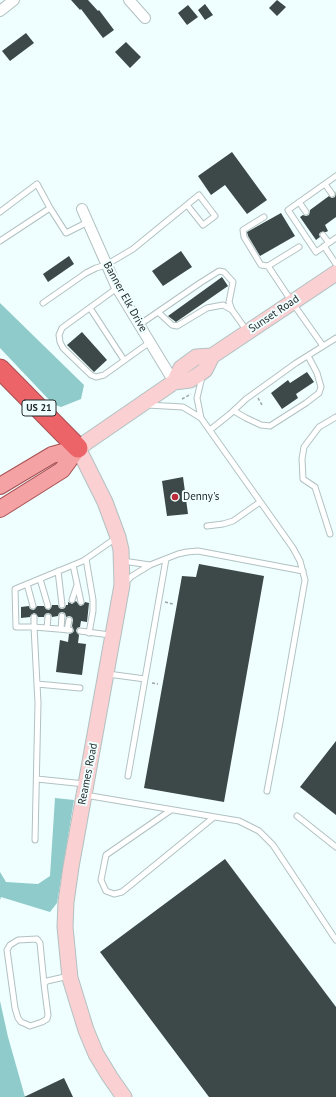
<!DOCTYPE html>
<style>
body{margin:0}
canvas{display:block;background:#effefe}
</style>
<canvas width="336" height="1097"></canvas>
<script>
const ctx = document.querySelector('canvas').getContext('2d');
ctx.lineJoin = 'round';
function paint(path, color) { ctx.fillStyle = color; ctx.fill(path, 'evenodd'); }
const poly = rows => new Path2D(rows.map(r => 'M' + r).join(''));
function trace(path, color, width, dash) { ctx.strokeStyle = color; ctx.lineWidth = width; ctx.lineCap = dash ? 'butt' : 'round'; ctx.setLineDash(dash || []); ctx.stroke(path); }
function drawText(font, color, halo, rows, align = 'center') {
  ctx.font = font + ' "PT Sans",sans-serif'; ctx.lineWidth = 4; ctx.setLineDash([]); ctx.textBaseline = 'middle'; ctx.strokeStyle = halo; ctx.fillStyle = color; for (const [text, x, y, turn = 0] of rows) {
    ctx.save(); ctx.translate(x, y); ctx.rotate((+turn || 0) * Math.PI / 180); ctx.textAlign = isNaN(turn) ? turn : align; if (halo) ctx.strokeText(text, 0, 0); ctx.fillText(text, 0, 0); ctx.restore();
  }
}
const forest = poly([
 [0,303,84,385,81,399,61,407,53,404,0,348],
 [55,798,74,800,57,903,50,912,1,897,0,900,0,872,6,882,38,884,50,876],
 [0,1001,8,1037,25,1097,0,1097]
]);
const building = poly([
 [71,0,88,0,98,11,99,10,114,30,103,38,81,9,80,10],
 [277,0,286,7,277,16,269,8],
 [205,4,213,15,205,20,198,10],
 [188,5,198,17,187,25,178,13],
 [26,33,34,43,10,61,2,51],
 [126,42,141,57,130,68,115,52],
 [232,152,267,200,247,214,225,185,211,195,198,176],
 [336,191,336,217,325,225,328,231,326,232,321,232,319,234,320,237,316,240,300,217,303,215,306,216,309,215,310,210,329,196,332,198,335,197],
 [281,213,295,236,260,256,248,236,247,232],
 [181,251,192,267,163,286,152,271],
 [69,256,74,264,48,282,43,274],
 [222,277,228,286,176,322,168,316],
 [82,332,107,360,94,372,67,345],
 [307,372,314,382,296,394,298,398,282,409,271,393,288,380,290,383],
 [183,477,188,514,167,516,162,481],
 [199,564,264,576,224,802,144,788,182,576,196,577],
 [76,601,80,606,83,605,85,602,89,603,87,622,81,621,80,627,77,628,76,631,79,635,78,643,86,644,82,675,56,672,60,640,68,642,69,634,72,633,74,631,72,626,73,620,72,617,69,616,66,617,65,613,62,612,59,613,58,616,52,617,51,614,48,613,45,614,44,617,38,617,36,614,34,613,31,615,30,617,21,618,21,607,29,606,30,609,34,610,37,606,44,606,46,609,49,610,51,608,52,605,58,605,59,608,62,609,65,608,66,605,68,605,68,602,72,604],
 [336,741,336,815,300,787],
 [225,859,336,1007,336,1097,209,1097,100,952],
 [64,1078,73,1097,24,1097]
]);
const path = poly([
 [258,398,262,405],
 [182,399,191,394],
 [165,602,173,604],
 [152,683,158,684]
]);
const lane = poly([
 [336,176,288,210,316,252,336,238],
 [325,184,332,194],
 [299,202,306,212],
 [0,212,37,184,50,208],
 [264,217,243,230,244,237,261,265,268,266],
 [323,235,329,243],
 [0,241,50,208,66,233,88,222],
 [324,246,336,264],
 [299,247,268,266,292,302,323,346],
 [117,288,62,328,59,335,60,342,63,348,91,375,96,377,104,375,150,342],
 [43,303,86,273,96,268,106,265,133,249,199,195,215,216,203,225,187,205],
 [90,308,124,360],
 [158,312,172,325,177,326,207,308,223,305,232,310],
 [139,325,200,283,219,271,224,272,233,282,229,302,232,310,247,331],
 [202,377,197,398,201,418,293,548,300,561,305,580,280,722,267,791],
 [147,405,183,407,201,418],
 [234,411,246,418,261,425,270,426,306,403,319,393,321,387,317,373,308,356],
 [210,430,230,414,246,399,296,363,336,338],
 [207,526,223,524,233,521,260,502],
 [330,534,315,487,303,479,302,459,304,447,319,427,336,417],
 [86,559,93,600,93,611,89,633],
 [123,561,150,565],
 [73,565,81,602],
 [58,571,62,605],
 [40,579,48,606],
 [126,582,132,576,150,565,178,554,187,552,198,551,303,571],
 [27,584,33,606],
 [72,600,77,585],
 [34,617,34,627,16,627,15,589,83,561,116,538],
 [47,628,48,617],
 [61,629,62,616],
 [67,630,69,620],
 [80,631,110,635],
 [108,674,145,679],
 [37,684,80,688],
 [128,776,166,559],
 [37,779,85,784],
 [85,795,239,821,259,831,273,845,336,940],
 [171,810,106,855,101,880,106,891,114,894,122,892,214,817],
 [297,816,336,847],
 [35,840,38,703,34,627,70,630],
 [44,984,40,943,37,939,18,940,10,945,7,950,15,1008,18,1018,21,1022,26,1024,30,1026,42,1022,47,1019,48,1015,44,984,47,981,69,976]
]);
const street = poly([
 [129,0,145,18],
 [0,11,14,0],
 [82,209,117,288,174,382]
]);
const secondary = poly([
 [174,382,181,368,196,357,212,356,336,273],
 [124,1097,110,1077,96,1054,86,1030,70,978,65,927,66,902,71,867,122,585,121,550,118,537,105,502,78,448,174,382,190,380,198,375,205,370,212,356]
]);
const primary = poly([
 [0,486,52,455,78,448],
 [0,509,62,470,78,448]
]);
const highway = poly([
 [0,369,78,448]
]);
const markers = [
 [175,497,4,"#bb2a38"]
];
const shields = [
 [39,408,34]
];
const shieldNames = [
 ["US 21",39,408]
];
const streetNames = [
 ["Banner Elk Drive",125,297,61],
 ["Sunset Road",274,314,-34],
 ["Reames Road",88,774,-79]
];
const poiNames = [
 ["Denny's",183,497]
];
paint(forest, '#8ecbca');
paint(building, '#3d4949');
trace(lane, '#b2c1c1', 7);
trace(street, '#b2c1c1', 12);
trace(secondary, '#b2c1c1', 17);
trace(primary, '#a75053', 18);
trace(highway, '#a75053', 21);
trace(path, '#98a4a4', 1.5, [3, 2]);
trace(lane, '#fff', 5);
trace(street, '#fff', 10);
trace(secondary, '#fad0d2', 15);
trace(primary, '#f4a2a4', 16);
trace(highway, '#ed6468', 19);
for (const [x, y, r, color] of markers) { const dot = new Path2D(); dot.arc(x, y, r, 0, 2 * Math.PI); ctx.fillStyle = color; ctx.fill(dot); trace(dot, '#effefe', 1.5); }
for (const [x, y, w] of shields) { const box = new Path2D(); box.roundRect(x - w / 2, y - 8, w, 16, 3); ctx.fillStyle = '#effefe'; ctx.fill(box); trace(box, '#252b2b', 1); }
drawText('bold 10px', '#252b2b', null, shieldNames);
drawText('11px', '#252b2b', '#effefe', streetNames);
drawText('11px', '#252b2b', '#effefe', poiNames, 'left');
</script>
